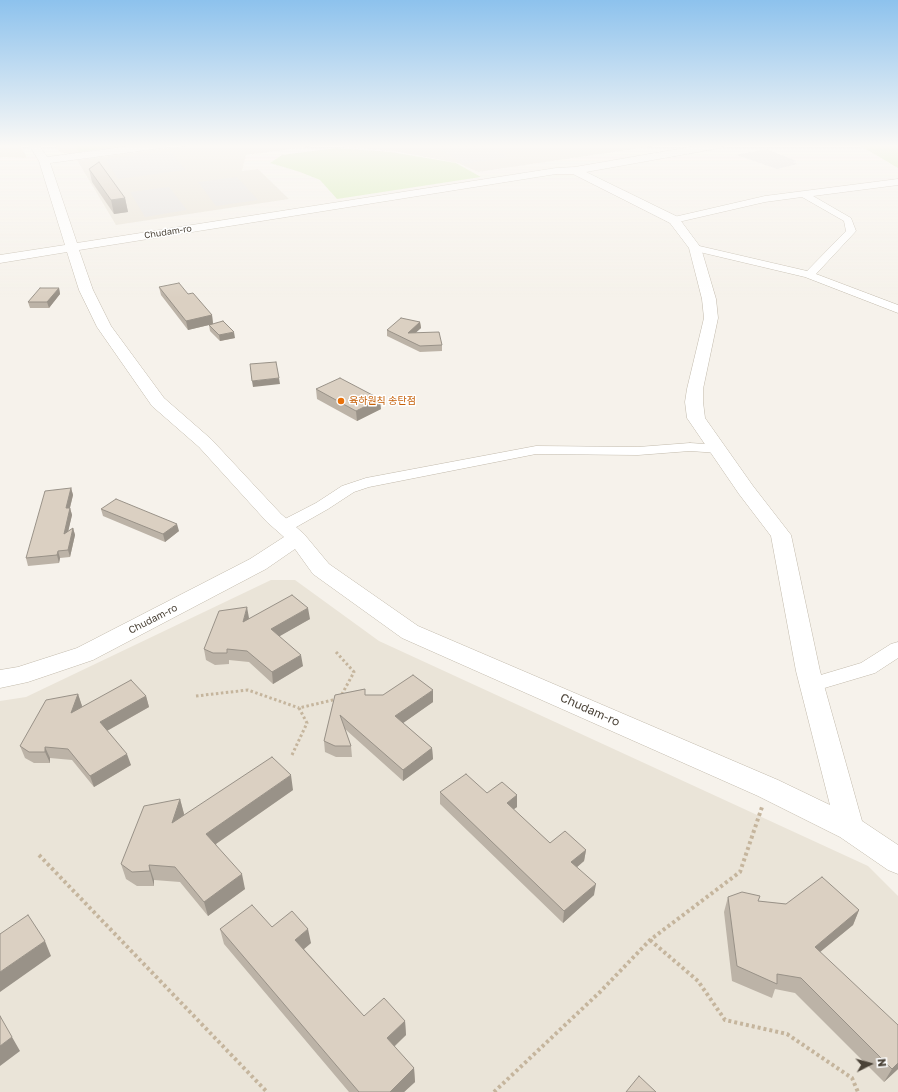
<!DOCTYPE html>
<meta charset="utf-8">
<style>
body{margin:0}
#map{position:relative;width:898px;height:1092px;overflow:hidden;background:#f6f2eb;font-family:"Golos Text",sans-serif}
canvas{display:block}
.north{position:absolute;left:850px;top:1044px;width:40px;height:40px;-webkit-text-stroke:3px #fff;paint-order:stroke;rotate:84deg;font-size:11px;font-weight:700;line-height:16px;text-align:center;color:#4b4338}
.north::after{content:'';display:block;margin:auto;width:14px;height:18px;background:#4b4338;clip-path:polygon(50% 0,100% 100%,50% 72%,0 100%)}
</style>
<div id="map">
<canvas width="898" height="1092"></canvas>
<div class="north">N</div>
</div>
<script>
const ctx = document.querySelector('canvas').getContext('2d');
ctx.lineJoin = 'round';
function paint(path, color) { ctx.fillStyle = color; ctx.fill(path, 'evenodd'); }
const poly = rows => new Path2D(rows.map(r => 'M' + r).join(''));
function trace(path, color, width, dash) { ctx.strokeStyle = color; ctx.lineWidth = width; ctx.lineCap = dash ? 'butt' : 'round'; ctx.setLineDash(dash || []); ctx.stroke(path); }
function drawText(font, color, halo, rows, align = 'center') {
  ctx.font = font + ' "Golos Text","Noto Sans KR",sans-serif'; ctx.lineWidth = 3; ctx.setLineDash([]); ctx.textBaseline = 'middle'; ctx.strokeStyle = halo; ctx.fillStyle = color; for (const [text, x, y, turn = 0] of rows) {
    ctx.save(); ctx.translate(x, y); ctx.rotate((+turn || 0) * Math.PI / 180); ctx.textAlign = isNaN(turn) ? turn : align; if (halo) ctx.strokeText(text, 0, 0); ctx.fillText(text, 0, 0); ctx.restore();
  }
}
const residential = poly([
 [194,145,320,145,246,155,242,171,258,169,289,199,116,225,77,160],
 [342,145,661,145,478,172,458,163,393,151,344,147],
 [271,580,295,580,379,641,868,866,898,896,898,1092,0,1092,0,701,26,697]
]);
const education = poly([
 [0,145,20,145,27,158,0,157],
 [55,145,136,145,69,154,60,152]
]);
const green = poly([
 [75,145,120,145,121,146,79,152],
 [859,145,898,145,898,168],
 [336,148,391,152,456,163,481,177,337,199,320,180,300,172,270,163,282,155]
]);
const parking = poly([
 [434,145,487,145,508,157,464,164],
 [766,149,797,161,793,162,798,164,777,169,736,155],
 [170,151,186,170,118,179,105,159],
 [237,177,258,200,216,206,198,182],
 [169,187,187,210,145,217,130,192]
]);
const pathFar1 = poly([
 [336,652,354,672,341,696],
 [196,696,248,690,299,708],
 [292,755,307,723,299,708,337,699]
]);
const path = poly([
 [39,855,267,1092],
 [650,940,698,981,725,1020,787,1034,852,1078,858,1092],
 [494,1092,600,992,650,940,740,872,762,807]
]);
const minor = poly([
 [898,179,898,185,813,196,851,218,856,231,816,274,898,305,898,313,805,277,691,250,690,248,695,245,807,271,846,231,844,221,802,197,765,202,674,223,669,220,674,217,765,196,898,179],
 [690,443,719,445,724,446,726,449,724,452,719,453,690,451,638,455,536,454,369,487,354,492,328,509,291,530,285,531,279,530,277,526,279,522,316,503,342,486,366,478,536,446,638,447,690,443],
 [898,642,898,658,875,673,811,692,804,690,801,685,804,680,861,663,891,644,898,642]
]);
const tertiary = poly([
 [29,145,39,145,47,157,138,145,167,145,162,148,50,163,77,243,556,168,575,167,701,145,725,145,720,148,586,172,678,217,701,248,716,299,718,318,703,389,703,402,705,418,753,486,791,535,820,671,862,821,898,845,898,874,888,870,840,837,758,796,402,638,313,574,295,549,266,569,93,660,28,682,0,688,0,670,18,667,77,648,250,559,284,537,267,522,199,447,152,406,97,327,79,290,67,252,0,263,0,255,65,245,39,161,29,145],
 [556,174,573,174,670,223,689,248,702,299,704,318,687,389,685,402,687,418,739,494,771,536,796,671,830,805,778,780,418,626,329,564,304,534,281,514,211,439,164,398,111,326,93,290,79,250,556,174]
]);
const wall = poly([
 [89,169,125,198,128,212,114,214,92,182],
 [159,287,188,294,212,315,213,324,235,338,220,341,210,331,209,325,188,330,161,295],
 [59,288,60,294,49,308,30,308,28,302],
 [420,322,421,328,415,333,442,345,442,351,420,352,387,336,387,330],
 [316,389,381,409,357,421,317,399],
 [71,488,73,495,70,508,72,515,68,531,73,528,75,535,70,557,60,558,59,563,28,566,26,558],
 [101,509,179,531,165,542,103,516],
 [249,618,249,619,310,619,279,636,303,666,273,684,249,662,229,660,229,664,215,665,206,660,204,649],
 [365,689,365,695,433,702,403,723,432,748,433,759,403,781,345,729,351,746,352,757,336,757,325,752,324,741,335,695],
 [78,694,82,706,81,707,146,696,149,707,107,731,131,765,94,787,72,760,50,758,50,763,34,763,25,758,20,746],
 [293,790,216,844,245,889,208,916,180,882,154,880,154,886,137,886,126,879,121,864,180,799,184,814,183,816],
 [440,792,487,793,517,795,517,807,513,809,550,843,586,850,584,861,577,867,594,895,563,923,440,804],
 [728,897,758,901,786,904,859,910,853,925,820,952,898,1069,884,1082,795,993,775,989,772,998,732,981,724,912],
 [272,927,311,943,304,949,364,1016,405,1021,406,1035,394,1047,414,1068,415,1082,404,1092,349,1092,224,944,220,929]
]);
const shadedWall = poly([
 [125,198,128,212,114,214,111,200],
 [59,288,60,294,49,308,47,302],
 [212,315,213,324,188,330,186,321],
 [420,322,421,328,409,339,408,333],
 [234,332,235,338,220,341,219,335],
 [279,378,280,384,253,387,252,381],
 [380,399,381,409,357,421,356,411],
 [71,488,73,495,68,515,66,508],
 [70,508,72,515,66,541,64,534],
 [177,524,179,531,165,542,163,534],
 [73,528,75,535,70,557,68,550],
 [58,551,60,558,59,563,57,555],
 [247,607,249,618,245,633,243,622],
 [308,608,310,619,273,640,271,629],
 [301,655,303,666,273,684,272,672],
 [433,690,433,702,396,728,395,716],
 [78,694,82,706,75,724,71,713],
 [146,696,149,707,103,733,100,722],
 [45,747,50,758,50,763,45,752],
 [432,748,433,759,403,781,403,770],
 [127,754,131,765,94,787,90,776],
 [291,775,293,790,210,848,206,834],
 [517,795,517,807,506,815,507,803],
 [180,799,184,814,176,838,172,823],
 [586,850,584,861,570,873,571,862],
 [149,865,154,880,154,886,150,871],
 [242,874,245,889,208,916,204,902],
 [596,884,594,895,563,923,564,911],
 [859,910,853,925,809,961,815,947],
 [308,929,311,943,298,954,295,940],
 [45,941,51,956,0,992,0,972],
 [405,1021,406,1035,388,1052,387,1038],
 [12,1037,20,1051,0,1066,0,1046],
 [898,1063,898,1069,884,1082,892,1069],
 [414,1068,415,1082,404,1092,390,1092]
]);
const building = poly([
 [99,162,125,198,111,200,89,169,99,162],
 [179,283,188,294,193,293,212,315,186,321,159,287,179,283],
 [40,288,59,288,47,302,28,302,40,288],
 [401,318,420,322,408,333,439,332,442,345,420,346,387,330,401,318],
 [223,321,234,332,219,335,209,325,223,321],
 [276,362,279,378,252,381,250,364,276,362],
 [340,378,380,399,356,411,316,389,340,378],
 [71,488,66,508,70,508,64,534,73,528,68,550,58,551,57,555,26,558,45,491,71,488],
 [116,499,177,524,163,534,101,509,116,499],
 [292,595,308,608,271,629,301,655,272,672,247,651,227,649,227,653,213,653,204,649,219,611,247,607,243,622,292,595],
 [413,675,433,690,395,716,432,748,403,770,340,715,351,746,335,746,324,741,335,695,365,689,365,695,383,695,413,675],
 [131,680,146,696,100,722,127,754,90,776,68,749,45,747,45,752,29,752,20,746,46,700,78,694,71,713,131,680],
 [272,757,291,775,206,834,242,874,204,902,175,867,149,865,150,871,132,872,121,864,144,806,180,799,172,823,272,757],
 [466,774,487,793,502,782,517,795,507,803,550,843,565,831,586,850,571,862,596,884,564,911,440,792,466,774],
 [822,877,859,910,815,947,898,1025,898,1063,892,1069,801,978,777,974,777,984,737,966,728,897,742,892,760,896,758,901,786,904,822,877],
 [252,905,272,927,292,911,308,929,295,940,364,1016,384,998,405,1021,387,1038,414,1068,390,1092,359,1092,220,929,252,905],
 [28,915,45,941,0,972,0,934,28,915],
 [0,1016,12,1037,0,1046,0,1016],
 [639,1076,656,1092,626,1092,639,1076]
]);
const markers = [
 [341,401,4,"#e8710a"]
];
const farStreetnames = [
 ["Chudam-ro",168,232,-9]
];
const foodNames = [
 ["육하원칙 송탄점",349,401]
];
const streetNames = [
 ["Chudam-ro",153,619,-27]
];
const nearStreetnames = [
 ["Chudam-ro",590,710,24]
];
paint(residential, '#eae4d8');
paint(education, '#f0e7d4');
paint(green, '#d4ecb2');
paint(parking, '#e5e2df');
trace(minor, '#c2baac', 1);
trace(tertiary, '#c2baac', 1);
trace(pathFar1, '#c5b59d', 3, [2.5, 2.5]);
trace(path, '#c5b59d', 4, [3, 3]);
paint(minor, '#fff');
paint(tertiary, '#fff');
paint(wall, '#bcb3a7');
paint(shadedWall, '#999288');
paint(building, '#dbd0c2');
trace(building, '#999288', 1);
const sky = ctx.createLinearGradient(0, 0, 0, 298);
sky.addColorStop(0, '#8dc2ed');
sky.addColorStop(0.49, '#fbf9f6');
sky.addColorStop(1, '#fbf9f600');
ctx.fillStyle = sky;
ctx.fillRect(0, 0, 898, 298);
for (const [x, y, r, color] of markers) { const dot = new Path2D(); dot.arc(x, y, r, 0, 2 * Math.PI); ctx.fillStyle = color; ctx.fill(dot); trace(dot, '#fff', 1.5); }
drawText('9px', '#4b4338', '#fff', farStreetnames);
drawText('10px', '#c56008', '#fff', foodNames, 'left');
drawText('10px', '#4b4338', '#fff', streetNames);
drawText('12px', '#4b4338', '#fff', nearStreetnames);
</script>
